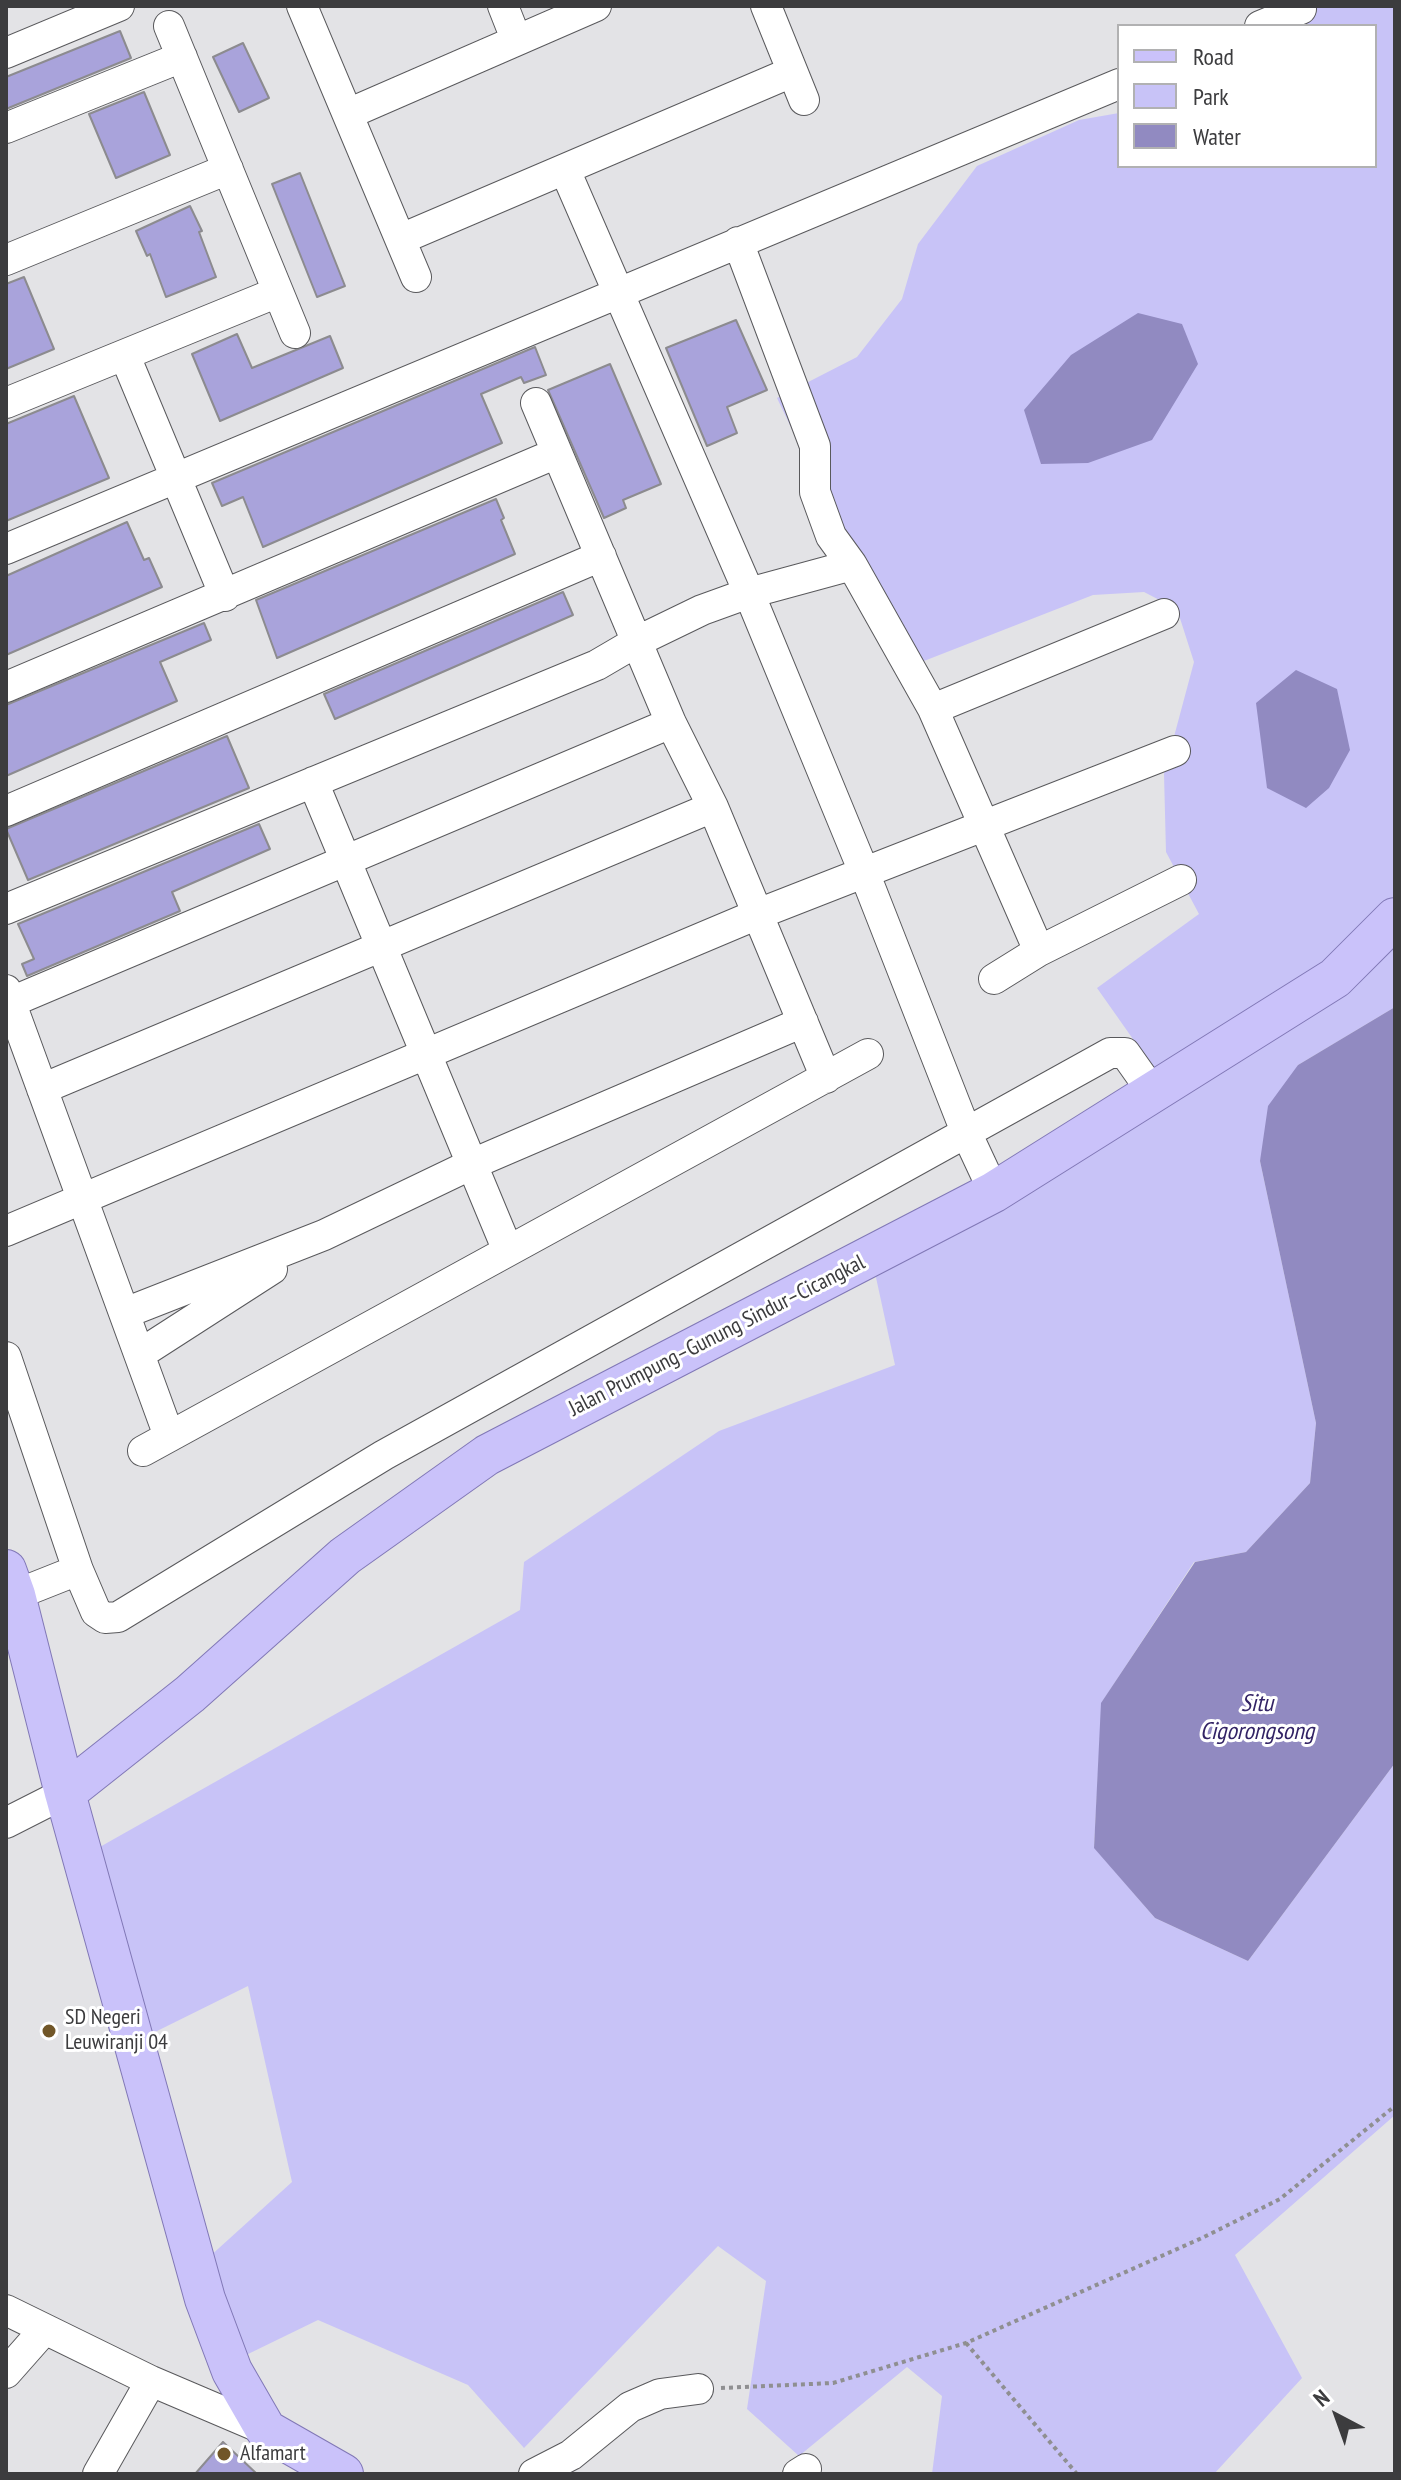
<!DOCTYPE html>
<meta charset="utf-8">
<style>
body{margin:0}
#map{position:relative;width:1401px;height:2480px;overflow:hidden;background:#e3e3e6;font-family:"PT Sans Narrow",sans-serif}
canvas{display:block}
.frame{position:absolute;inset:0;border:8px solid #3c3c3e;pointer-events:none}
.legend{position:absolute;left:1117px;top:24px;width:260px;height:144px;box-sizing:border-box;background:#fff;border:2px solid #b1b1b2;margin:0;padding:10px 14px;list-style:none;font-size:24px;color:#3c3c3e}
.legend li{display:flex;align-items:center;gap:16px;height:40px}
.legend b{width:40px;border:2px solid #b1b1b2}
.north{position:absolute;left:1297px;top:2376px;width:80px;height:80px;-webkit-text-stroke:6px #fff;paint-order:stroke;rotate:319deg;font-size:22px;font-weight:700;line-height:32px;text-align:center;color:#3c3c3e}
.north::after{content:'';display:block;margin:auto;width:28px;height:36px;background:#3c3c3e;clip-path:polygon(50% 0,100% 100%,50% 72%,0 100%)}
</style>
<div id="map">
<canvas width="1401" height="2480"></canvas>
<div class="frame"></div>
<ul class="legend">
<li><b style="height:10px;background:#cac2fa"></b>Road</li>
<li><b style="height:22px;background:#c8c3f7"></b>Park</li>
<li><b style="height:22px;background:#918ac1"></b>Water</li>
</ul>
<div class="north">N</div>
</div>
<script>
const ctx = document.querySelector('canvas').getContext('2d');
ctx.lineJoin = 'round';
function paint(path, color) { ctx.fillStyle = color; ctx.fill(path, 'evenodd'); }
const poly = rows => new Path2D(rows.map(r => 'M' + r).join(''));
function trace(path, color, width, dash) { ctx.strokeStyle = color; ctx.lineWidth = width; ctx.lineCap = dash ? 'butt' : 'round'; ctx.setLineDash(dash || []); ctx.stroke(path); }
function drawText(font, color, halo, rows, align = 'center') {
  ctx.font = font + ' "PT Sans Narrow",sans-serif'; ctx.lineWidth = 6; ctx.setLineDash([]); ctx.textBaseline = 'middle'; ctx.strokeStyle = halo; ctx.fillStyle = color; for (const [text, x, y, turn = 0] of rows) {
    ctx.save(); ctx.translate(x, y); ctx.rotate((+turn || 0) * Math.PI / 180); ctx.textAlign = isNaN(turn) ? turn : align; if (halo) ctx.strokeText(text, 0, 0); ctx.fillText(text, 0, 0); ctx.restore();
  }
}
const green = poly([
 [1301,6,1395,6,1395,1007,1298,1065,1260,1161,1316,1423,1310,1483,1246,1552,1194,1562,1102,1702,1094,1847,1155,1918,1248,1961,1395,1763,1395,2115,1235,2255,1302,2378,1214,2474,932,2474,942,2396,907,2367,799,2456,747,2409,766,2281,718,2246,524,2448,468,2385,318,2320,244,2356,208,2258,292,2182,248,1986,149,2035,98,1848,520,1610,524,1562,719,1431,895,1365,872,1259,1171,1093,1097,988,1199,914,1166,852,1164,774,1194,662,1177,609,1144,592,1093,595,906,668,777,398,857,357,902,299,918,244,977,166,1079,120,1119,113,1119,166,1375,166,1375,26,1282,26]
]);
const water = poly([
 [1138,313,1182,324,1198,364,1152,440,1088,463,1041,464,1024,410,1071,355],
 [1296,670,1337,689,1350,750,1329,788,1306,808,1267,788,1256,703],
 [1395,1007,1395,1763,1248,1961,1155,1918,1094,1848,1101,1703,1195,1562,1246,1552,1310,1483,1316,1423,1260,1161,1268,1106,1298,1065]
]);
const building = poly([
 [120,31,131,58,6,109,6,77,120,31],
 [243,43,269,98,239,112,213,57,243,43],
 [144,92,170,155,116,178,89,114,144,92],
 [300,173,345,286,317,297,272,184,300,173],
 [190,206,202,231,199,232,216,277,166,297,150,254,147,256,136,231,190,206],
 [24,277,54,349,6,369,6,284,24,277],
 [736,320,767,390,727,407,737,433,707,446,666,348,736,320],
 [237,334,252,368,330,336,343,368,220,421,192,354,237,334],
 [535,347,546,375,524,383,521,377,481,394,502,443,263,547,243,497,222,506,212,483,535,347],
 [610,364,661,484,623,500,626,508,604,518,548,390,610,364],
 [74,396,109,478,6,521,6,424,74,396],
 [496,499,504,518,501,520,515,554,277,658,256,600,496,499],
 [127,522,144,560,149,558,162,587,6,655,6,576,127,522],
 [563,592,573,615,335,719,324,694,563,592],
 [204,623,211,640,160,662,177,701,6,776,6,705,204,623],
 [227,736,249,788,28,880,6,829,227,736],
 [259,824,270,849,172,892,180,911,27,976,22,964,34,959,18,924,259,824],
 [223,2442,257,2474,195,2474,223,2442]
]);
const path = poly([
 [966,2343,1077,2474],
 [721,2388,833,2383,966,2343,1202,2238,1280,2199,1395,2106]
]);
const minor = poly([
 [302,6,416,277],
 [503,6,516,39],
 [766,6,804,100],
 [169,26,295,333],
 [1260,26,1301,9],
 [6,53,119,6],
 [348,114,596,6],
 [6,128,182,57],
 [565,170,749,593,864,872,966,1132,994,1192],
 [401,239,792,72],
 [738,242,815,446,815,492,831,536,852,565],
 [6,260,228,169],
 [125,356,225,596],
 [6,403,278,292],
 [536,403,671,723,713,807,826,1078],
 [6,549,1119,84],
 [6,687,557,453],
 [933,709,1164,614],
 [313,782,508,1251],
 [6,811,601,556],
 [6,909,597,665,638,641,702,610,749,593,852,565,933,709,1039,951],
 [994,979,1039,951,1181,880],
 [6,990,169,1436],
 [11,1002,671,723],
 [42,1089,713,807],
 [6,1231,758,914,1175,751],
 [125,1313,324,1235,470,1165,803,1022],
 [140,1354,272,1269],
 [6,1357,78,1570,96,1612,105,1618,118,1617,384,1455,1110,1053,1125,1053,1154,1094],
 [143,1451,868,1054],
 [15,1595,78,1570],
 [6,1823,65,1793],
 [6,2310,151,2381,266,2430],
 [6,2373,44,2330],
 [98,2474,151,2381],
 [534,2474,571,2455,630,2407,660,2394,698,2389],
 [798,2474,806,2469]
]);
const major = poly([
 [6,1570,15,1595,65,1793,205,2299,232,2371,266,2430,343,2474],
 [65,1793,190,1694,345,1556,487,1455,994,1192,1335,978,1395,918]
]);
const markers = [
 [49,2031,8,"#715628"],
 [224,2454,8,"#715628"]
];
const streetNames = [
 ["Jalan Prumpung–Gunung Sindur–Cicangkal",717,1336,-27]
];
const poiNames = [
 ["SD Negeri",65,2018],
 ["Leuwiranji 04",65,2043],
 ["Alfamart",240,2454]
];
const waterNames = [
 ["Situ",1257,1704],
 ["Cigorongsong",1257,1732]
];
paint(green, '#c8c3f7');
paint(water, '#918ac1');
paint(building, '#a9a3db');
trace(building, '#8c8b8f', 2);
trace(minor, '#59595c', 32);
trace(major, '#8178b6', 42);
trace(path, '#8f8f91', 4, [4, 4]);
trace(minor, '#fff', 30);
trace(major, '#cac2fa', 40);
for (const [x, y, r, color] of markers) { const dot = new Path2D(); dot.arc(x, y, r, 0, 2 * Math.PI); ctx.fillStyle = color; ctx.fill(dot); trace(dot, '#fff', 3); }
drawText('22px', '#3c3c3e', '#fff', streetNames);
drawText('22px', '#3c3c3e', '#fff', poiNames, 'left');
drawText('italic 24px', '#322365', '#fff', waterNames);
</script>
